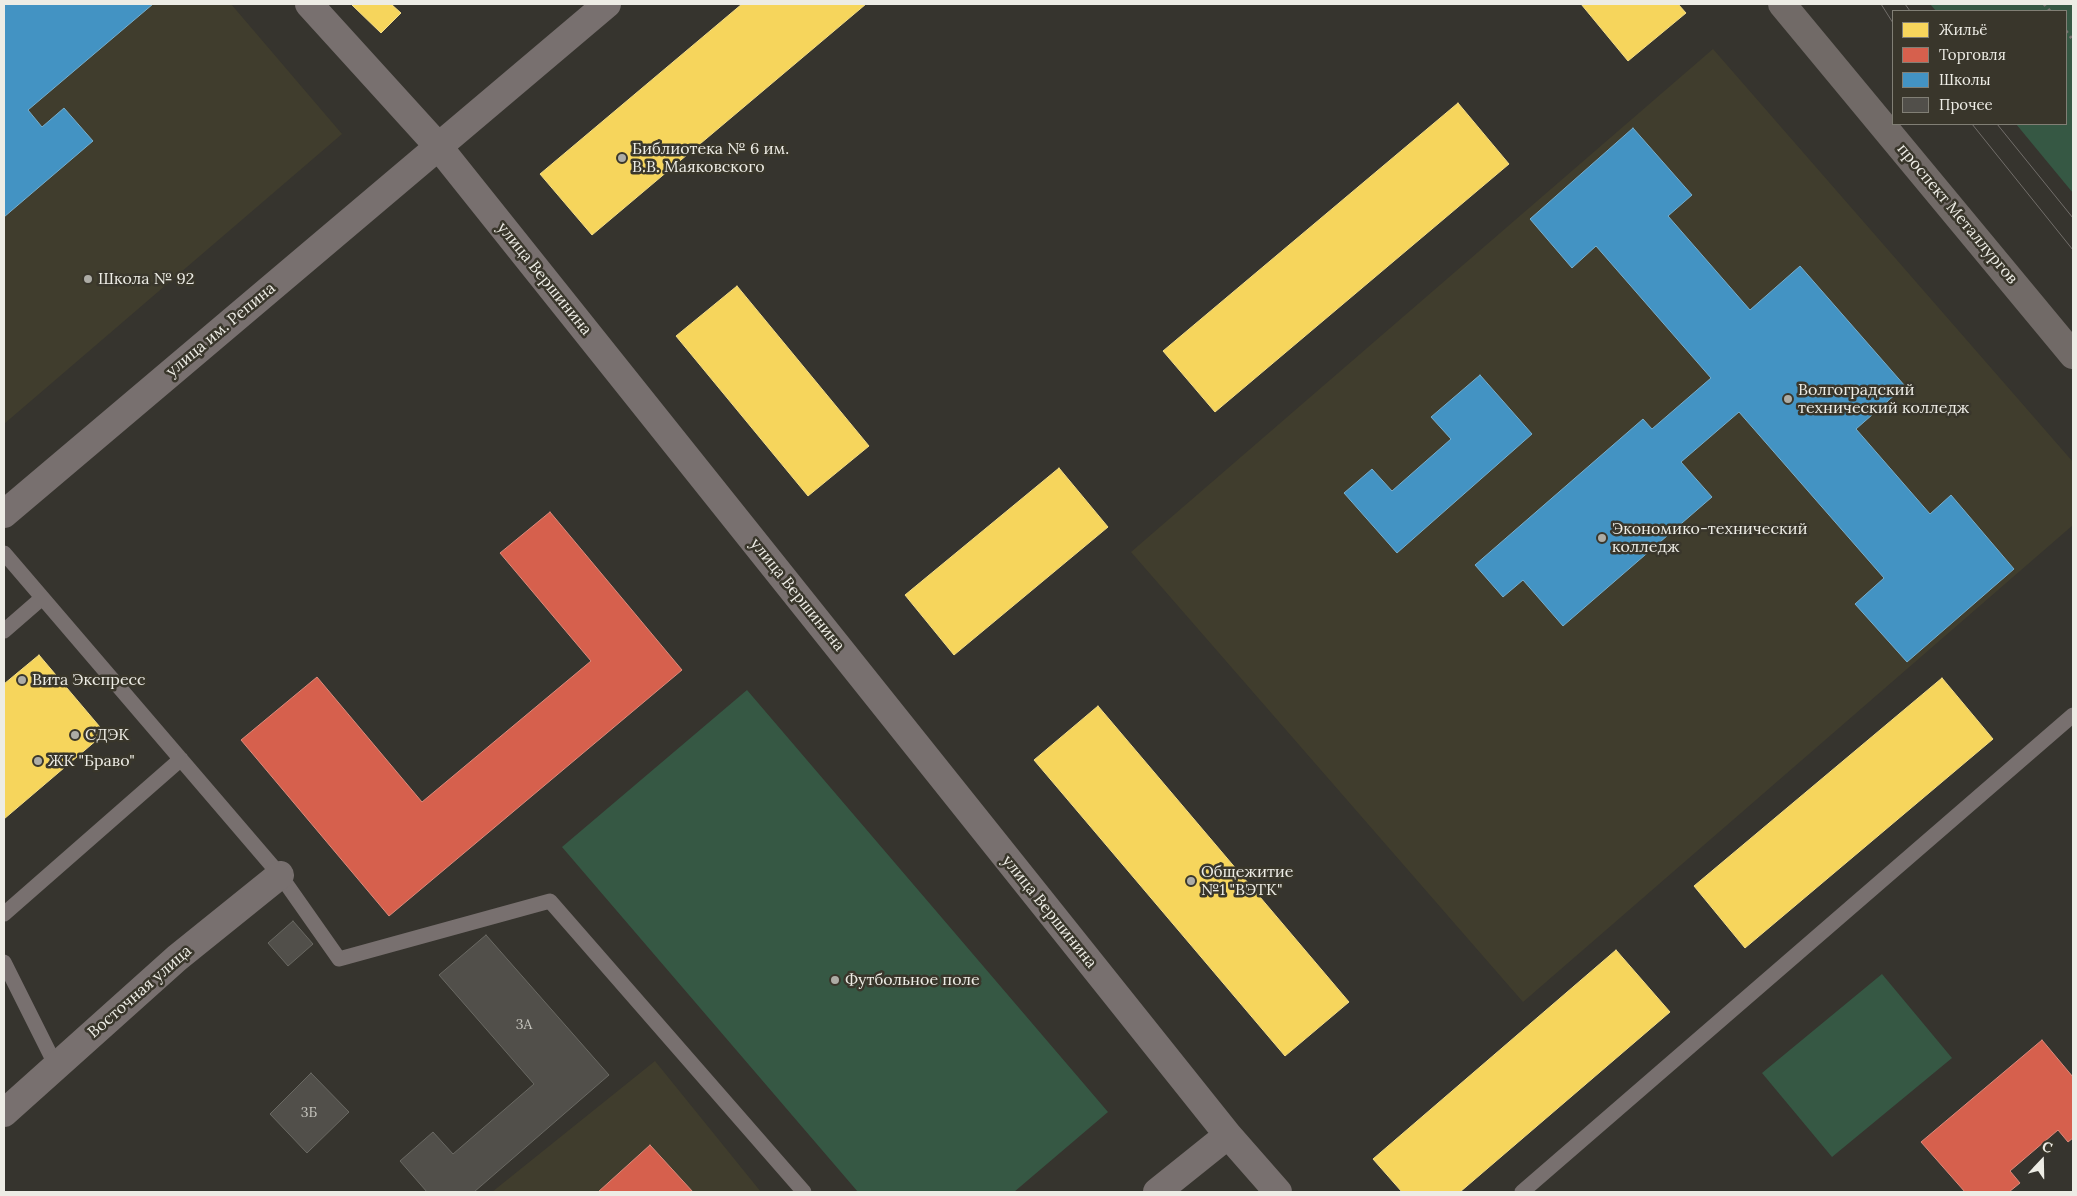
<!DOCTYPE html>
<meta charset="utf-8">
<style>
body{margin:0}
#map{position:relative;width:2077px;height:1196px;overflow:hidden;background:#36342e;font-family:Lora,serif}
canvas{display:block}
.frame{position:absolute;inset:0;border:5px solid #edece5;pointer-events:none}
.legend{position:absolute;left:1892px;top:10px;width:175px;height:115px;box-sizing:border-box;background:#39362b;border:1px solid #817f75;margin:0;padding:6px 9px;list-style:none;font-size:15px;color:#edece5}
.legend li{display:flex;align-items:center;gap:10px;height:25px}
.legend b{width:25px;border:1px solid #817f75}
.north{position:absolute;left:2017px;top:1136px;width:50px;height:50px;-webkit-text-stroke:4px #39362b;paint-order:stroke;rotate:21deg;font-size:14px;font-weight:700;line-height:20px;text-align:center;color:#edece5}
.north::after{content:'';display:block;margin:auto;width:18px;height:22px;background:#edece5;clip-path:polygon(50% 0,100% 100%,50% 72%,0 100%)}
</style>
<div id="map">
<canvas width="2077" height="1196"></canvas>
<div class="frame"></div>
<ul class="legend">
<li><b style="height:14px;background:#f6d55c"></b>Жильё</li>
<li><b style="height:14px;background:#d6604d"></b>Торговля</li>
<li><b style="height:14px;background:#4393c3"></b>Школы</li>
<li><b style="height:14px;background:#514f4a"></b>Прочее</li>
</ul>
<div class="north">С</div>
</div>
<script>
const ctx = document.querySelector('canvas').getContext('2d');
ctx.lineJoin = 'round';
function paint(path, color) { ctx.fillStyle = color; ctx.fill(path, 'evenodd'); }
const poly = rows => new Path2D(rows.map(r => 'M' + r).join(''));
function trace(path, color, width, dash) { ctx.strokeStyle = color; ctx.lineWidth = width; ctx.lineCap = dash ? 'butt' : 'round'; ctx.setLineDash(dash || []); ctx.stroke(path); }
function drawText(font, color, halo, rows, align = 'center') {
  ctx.font = font + ' Lora,serif'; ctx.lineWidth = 5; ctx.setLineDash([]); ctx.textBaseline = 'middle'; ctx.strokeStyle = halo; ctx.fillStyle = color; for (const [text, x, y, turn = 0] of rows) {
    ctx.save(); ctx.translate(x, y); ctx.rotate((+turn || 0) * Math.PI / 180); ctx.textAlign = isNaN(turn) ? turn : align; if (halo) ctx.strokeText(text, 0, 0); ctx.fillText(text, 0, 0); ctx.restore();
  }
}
const built = poly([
 [4,4,231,4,342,134,4,424],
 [1713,49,2073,462,2073,525,1523,1002,1131,552],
 [655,1061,761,1192,492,1192]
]);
const green = poly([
 [1930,4,2073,4,2073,193,2016,124,2066,124,2066,11,1936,11],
 [747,690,1108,1112,1014,1192,858,1192,562,847],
 [1882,974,1952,1058,1832,1157,1762,1073]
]);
const homes = poly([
 [354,4,391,4,401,13,381,33,352,5,354,4],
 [742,4,866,4,592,235,540,174,742,4],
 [1581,4,1678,4,1686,13,1628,61,1581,4],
 [1458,103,1509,164,1215,412,1163,351,1458,103],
 [737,286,869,446,808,496,676,336,737,286],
 [1059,468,1108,527,954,655,905,595,1059,468],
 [39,655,105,733,4,819,4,684,39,655],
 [1942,678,1993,739,1745,948,1694,886,1942,678],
 [1098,706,1349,1002,1285,1056,1034,760,1098,706],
 [1616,950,1670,1012,1460,1192,1402,1192,1373,1159,1616,950]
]);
const shops = poly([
 [550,512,682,670,389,916,241,740,317,677,422,802,591,661,500,553,550,512],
 [2042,1040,2073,1077,2073,1138,2068,1142,2058,1130,2010,1171,2020,1183,2009,1192,1965,1192,1921,1142,2042,1040],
 [650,1145,693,1192,598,1192,650,1145]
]);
const schools = poly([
 [5,4,153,4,28,110,42,127,64,108,93,141,4,217,4,5,5,4],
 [1633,128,1692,195,1668,216,1750,310,1800,266,1905,386,1856,429,1930,514,1951,495,2014,569,1907,662,1855,604,1884,578,1739,412,1681,462,1712,497,1563,626,1523,580,1503,597,1475,565,1643,419,1652,429,1711,378,1596,246,1572,268,1530,219,1633,128],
 [1480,375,1532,434,1397,553,1344,493,1372,469,1392,491,1451,439,1431,417,1480,375]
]);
const building = poly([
 [293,921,313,944,288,966,268,943,293,921],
 [486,935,609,1075,474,1192,427,1192,400,1161,433,1132,453,1154,534,1084,439,975,486,935],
 [311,1073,349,1112,307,1153,270,1114,311,1073]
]);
const path = poly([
 [2044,4,2050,11],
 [2066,31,2073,40]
]);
const service = poly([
 [4,553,280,875,339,959,550,901,804,1192],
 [4,631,42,598],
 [4,914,181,759],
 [4,962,56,1066],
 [1522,1192,2073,715]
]);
const minor = poly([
 [309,4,438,146,1228,1135,1278,1192],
 [4,514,607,4],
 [4,1113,177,958,280,875],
 [1157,1192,1228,1135]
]);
const secondary = poly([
 [1782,4,2073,355]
]);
const tram = poly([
 [1881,4,1893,23],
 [1905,4,1910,11],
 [1972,124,2073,250],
 [1997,124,2073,218]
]);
const markers = [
 [622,158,5,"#adaca5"],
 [88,279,5,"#adaca5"],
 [1788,399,5,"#adaca5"],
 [1602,538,5,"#adaca5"],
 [22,680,5,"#adaca5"],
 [75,735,5,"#adaca5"],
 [38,761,5,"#adaca5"],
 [1191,881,5,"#adaca5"],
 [835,980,5,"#adaca5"]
];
const numberNames = [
 ["3А",524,1025],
 ["3Б",309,1113]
];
const poiNames = [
 ["Библиотека № 6 им.",632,149],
 ["В.В. Маяковского",632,167],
 ["Школа № 92",98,279],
 ["Волгоградский",1798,390],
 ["технический колледж",1798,408],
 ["Экономико-технический",1612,529],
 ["колледж",1612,547],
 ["Вита Экспресс",32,680],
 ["СДЭК",85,735],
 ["ЖК \"Браво\"",48,761],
 ["Общежитие",1201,872],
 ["№1 \"ВЭТК\"",1201,890],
 ["Футбольное поле",845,980]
];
const streetNames = [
 ["проспект Металлургов",1957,214,50],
 ["улица Вершинина",544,279,51],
 ["улица им. Репина",221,330,-40],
 ["улица Вершинина",797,595,51],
 ["улица Вершинина",1049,912,51],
 ["Восточная улица",140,992,-41]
];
paint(built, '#403d2d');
paint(green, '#365844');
paint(homes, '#f6d55c');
trace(homes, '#f3dc85', 1);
paint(shops, '#d6604d');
trace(shops, '#dd8a7b', 1);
paint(schools, '#4393c3');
trace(schools, '#76aecd', 1);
paint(building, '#514f4a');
trace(building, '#6a6963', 1);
trace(path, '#76706f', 3, [2.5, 4]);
trace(service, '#78706f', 15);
trace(minor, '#78706f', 28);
trace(secondary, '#716a67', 28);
trace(tram, '#726e6a', 1);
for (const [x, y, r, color] of markers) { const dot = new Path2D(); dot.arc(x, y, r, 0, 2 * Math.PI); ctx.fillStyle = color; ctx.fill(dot); trace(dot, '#39362b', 2); }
drawText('14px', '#c6c5be', null, numberNames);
drawText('16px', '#edece5', '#39362b', poiNames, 'left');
drawText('16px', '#edece5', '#39362b', streetNames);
</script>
